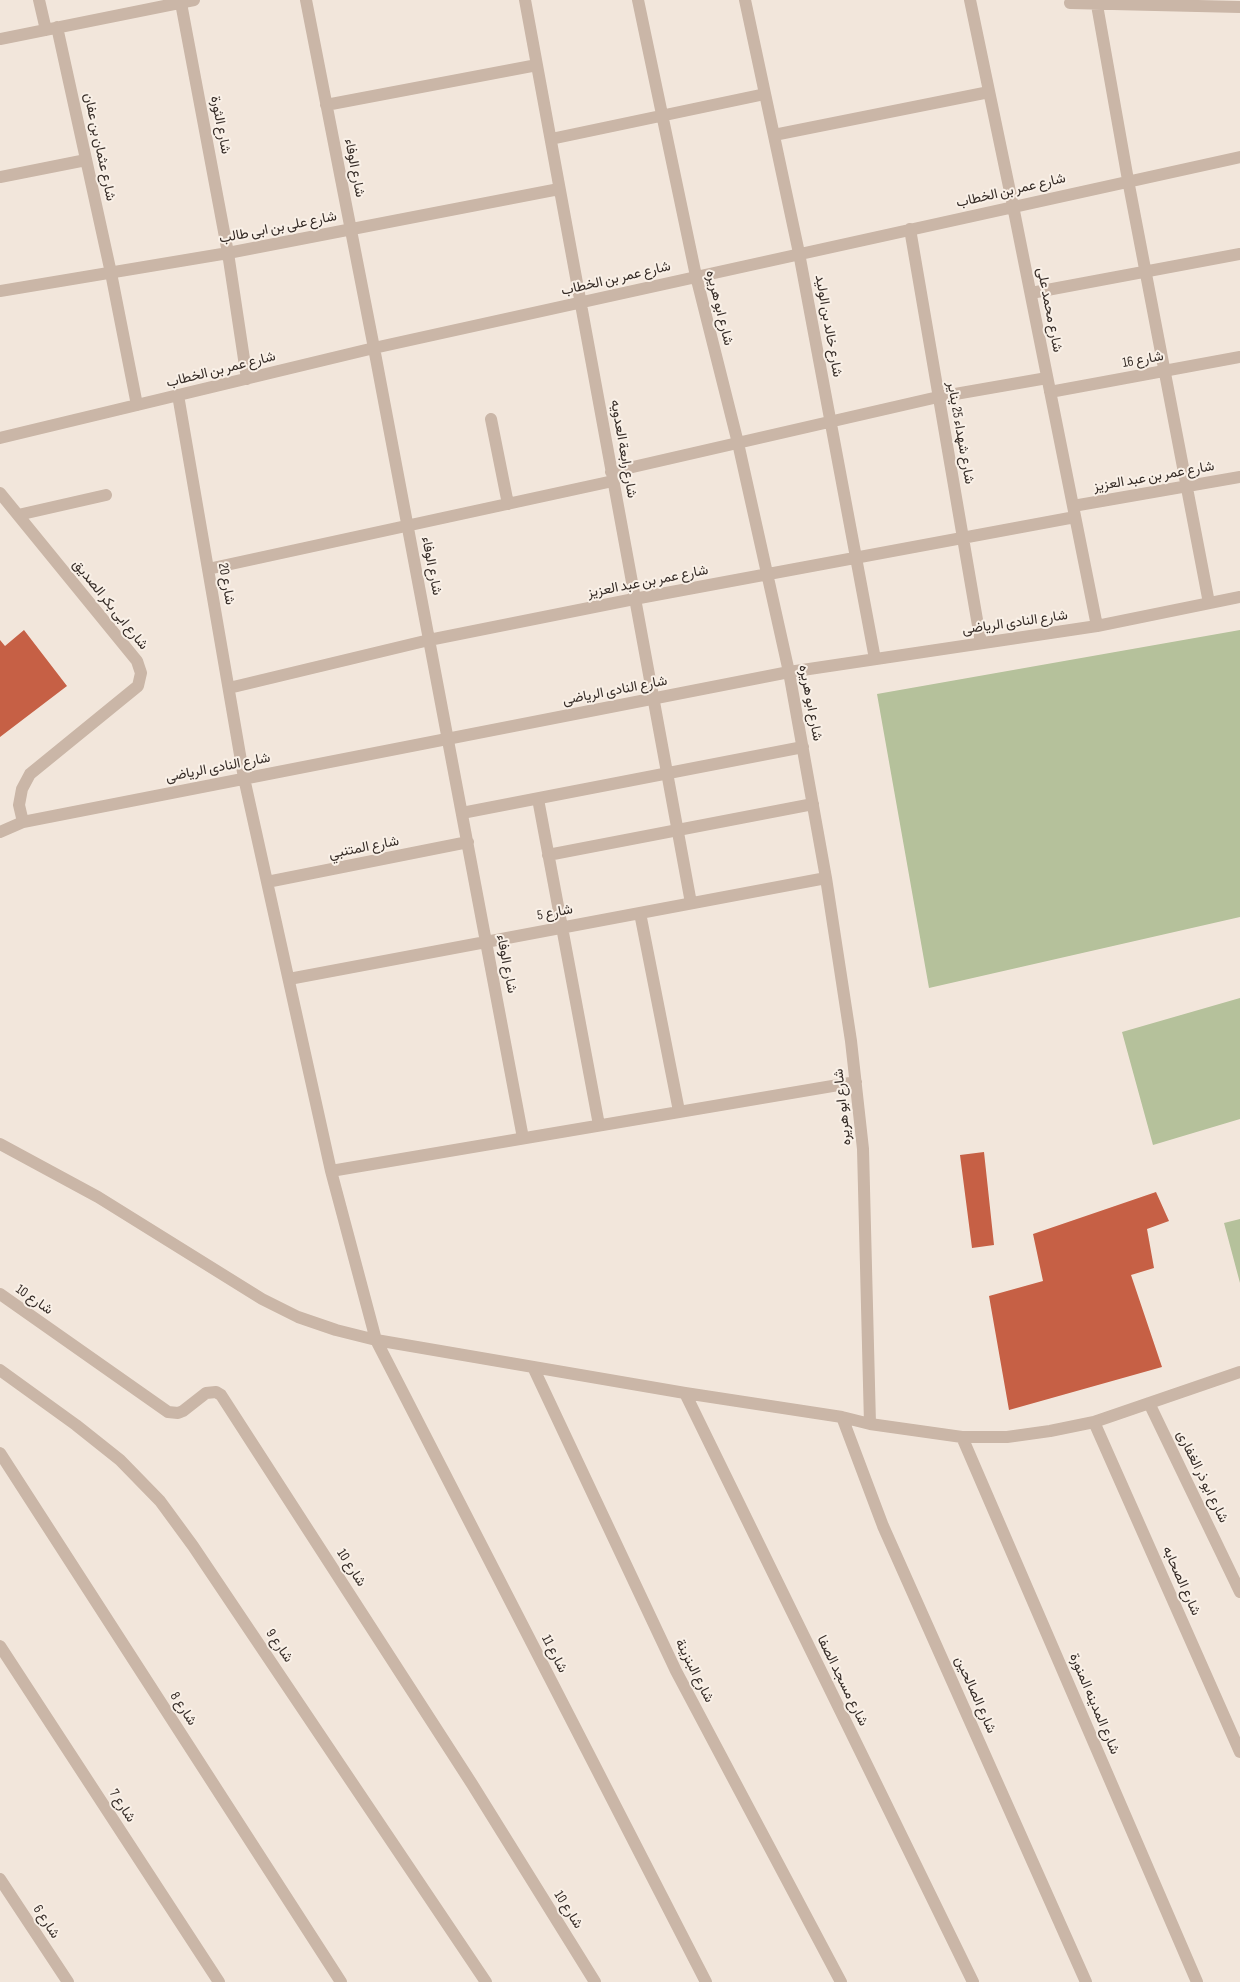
<!DOCTYPE html>
<meta charset="utf-8">
<style>
body{margin:0}
canvas{display:block;background:#f2e6db}
</style>
<canvas width="1240" height="1982"></canvas>
<script>
const ctx = document.querySelector('canvas').getContext('2d');
ctx.lineJoin = 'round';
function paint(path, color) { ctx.fillStyle = color; ctx.fill(path, 'evenodd'); }
const poly = rows => new Path2D(rows.map(r => 'M' + r).join(''));
function trace(path, color, width, dash) { ctx.strokeStyle = color; ctx.lineWidth = width; ctx.lineCap = dash ? 'butt' : 'round'; ctx.setLineDash(dash || []); ctx.stroke(path); }
function drawText(font, color, halo, rows, align = 'center') {
  ctx.font = font + ' "Sofia Sans Condensed",Vazirmatn,sans-serif'; ctx.lineWidth = 4; ctx.setLineDash([]); ctx.textBaseline = 'middle'; ctx.strokeStyle = halo; ctx.fillStyle = color; for (const [text, x, y, turn = 0] of rows) {
    ctx.save(); ctx.translate(x, y); ctx.rotate((+turn || 0) * Math.PI / 180); ctx.textAlign = isNaN(turn) ? turn : align; if (halo) ctx.strokeText(text, 0, 0); ctx.fillText(text, 0, 0); ctx.restore();
  }
}
const green = poly([
 [1240,630,1240,917,929,988,877,694],
 [1240,998,1240,1119,1153,1145,1122,1032],
 [1240,1219,1240,1283,1224,1223]
]);
const building = poly([
 [24,630,67,686,0,737,0,640,5,646],
 [984,1152,994,1245,972,1248,960,1155],
 [1156,1192,1169,1221,1147,1229,1154,1268,1131,1275,1162,1367,1009,1410,989,1296,1043,1281,1033,1234]
]);
const minor = poly([
 [39,0,46,30],
 [306,0,374,348,523,1138],
 [525,0,691,903],
 [638,0,696,276,738,443,789,672,826,878,851,1041,863,1149,870,1424],
 [745,0,799,253,875,659],
 [970,0,1013,206,1097,626],
 [181,3,228,253,247,379],
 [1070,3,1240,7],
 [1097,5,1128,180,1209,603],
 [57,27,111,273,137,405],
 [0,39,194,0],
 [326,105,537,65],
 [774,135,989,92],
 [551,139,765,94],
 [0,177,86,160],
 [910,229,981,643],
 [0,291,228,253,559,189],
 [1031,293,1240,254],
 [1050,392,1240,357],
 [178,395,244,778,331,1171,376,1340,706,1982],
 [491,419,508,504],
 [0,438,374,348,1240,157],
 [611,472,938,397,1047,378],
 [0,493,137,661,141,673,138,686,30,774,22,789,19,805,23,822],
 [1073,506,1240,477],
 [18,515,106,495],
 [208,569,613,481],
 [229,688,429,640,634,599,1075,517],
 [538,799,599,1125],
 [462,813,803,747],
 [0,832,23,822,789,672,1097,626,1240,597],
 [548,855,813,804],
 [267,882,468,842],
 [640,913,679,1111],
 [289,979,826,878],
 [0,1144,98,1197,262,1299,298,1317,336,1330,376,1340,685,1393,842,1417,870,1424,962,1437,1007,1437,1050,1431,1094,1422,1240,1372],
 [331,1171,856,1082],
 [0,1294,168,1412,178,1413,183,1411,206,1393,216,1392,221,1395,472,1784,595,1982],
 [533,1367,676,1671,841,1982],
 [0,1370,76,1425,120,1460,160,1501,193,1546,486,1982],
 [685,1393,973,1982],
 [1149,1403,1240,1592],
 [842,1417,883,1526,1086,1982],
 [1094,1422,1240,1752],
 [962,1437,1197,1982],
 [0,1453,341,1982],
 [0,1646,219,1982],
 [0,1879,68,1982]
]);
const streetNames = [
 ["شارع الثورة",220,125,79],
 ["شارع عثمان بن عفان",99,147,78],
 ["شارع الوفاء",354,168,79],
 ["شارع عمر بن الخطاب",1011,191,-13],
 ["شارع على بن ابى طالب",278,228,-11],
 ["شارع عمر بن الخطاب",616,279,-13],
 ["شارع ابو هريره",719,308,76],
 ["شارع محمد على",1049,310,79],
 ["شارع خالد بن الوليد",828,326,80],
 ["شارع 16",1143,360,-10],
 ["شارع عمر بن الخطاب",221,370,-14],
 ["شارع شهداء 25 يناير",960,433,80],
 ["شارع رابعة العدويه",623,449,80],
 ["شارع عمر بن عبد العزيز",1154,477,-10],
 ["شارع الوفاء",431,566,79],
 ["شارع عمر بن عبد العزيز",648,582,-11],
 ["شارع 20",226,584,80],
 ["شارع ابى بكر الصديق",110,605,51],
 ["شارع النادى الرياضى",1015,623,-8],
 ["شارع النادى الرياضى",615,691,-11],
 ["شارع ابو هريره",810,703,79],
 ["شارع النادى الرياضى",218,768,-11],
 ["شارع المتنبي",364,848,-11],
 ["شارع 5",555,913,-11],
 ["شارع الوفاء",506,964,79],
 ["شارع ابو هريره",843,1107,-96],
 ["شارع 10",34,1300,35],
 ["شارع ابو ذر الغفارى",1202,1477,64],
 ["شارع 10",351,1568,57],
 ["شارع الصحابه",1181,1581,66],
 ["شارع 9",279,1646,56],
 ["شارع 11",554,1654,63],
 ["شارع البنزينة",694,1671,63],
 ["شارع مسجد الصفا",842,1681,64],
 ["شارع الصالحين",975,1695,66],
 ["شارع المدينه المنورة",1094,1704,67],
 ["شارع 8",183,1709,57],
 ["شارع 7",122,1806,57],
 ["شارع 10",568,1910,58],
 ["شارع 6",46,1922,57]
];
paint(green, '#b5c19b');
paint(building, '#c66045');
trace(minor, '#cab6a7', 12);
drawText('14px', '#362c27', '#f9f0e7', streetNames);
</script>
